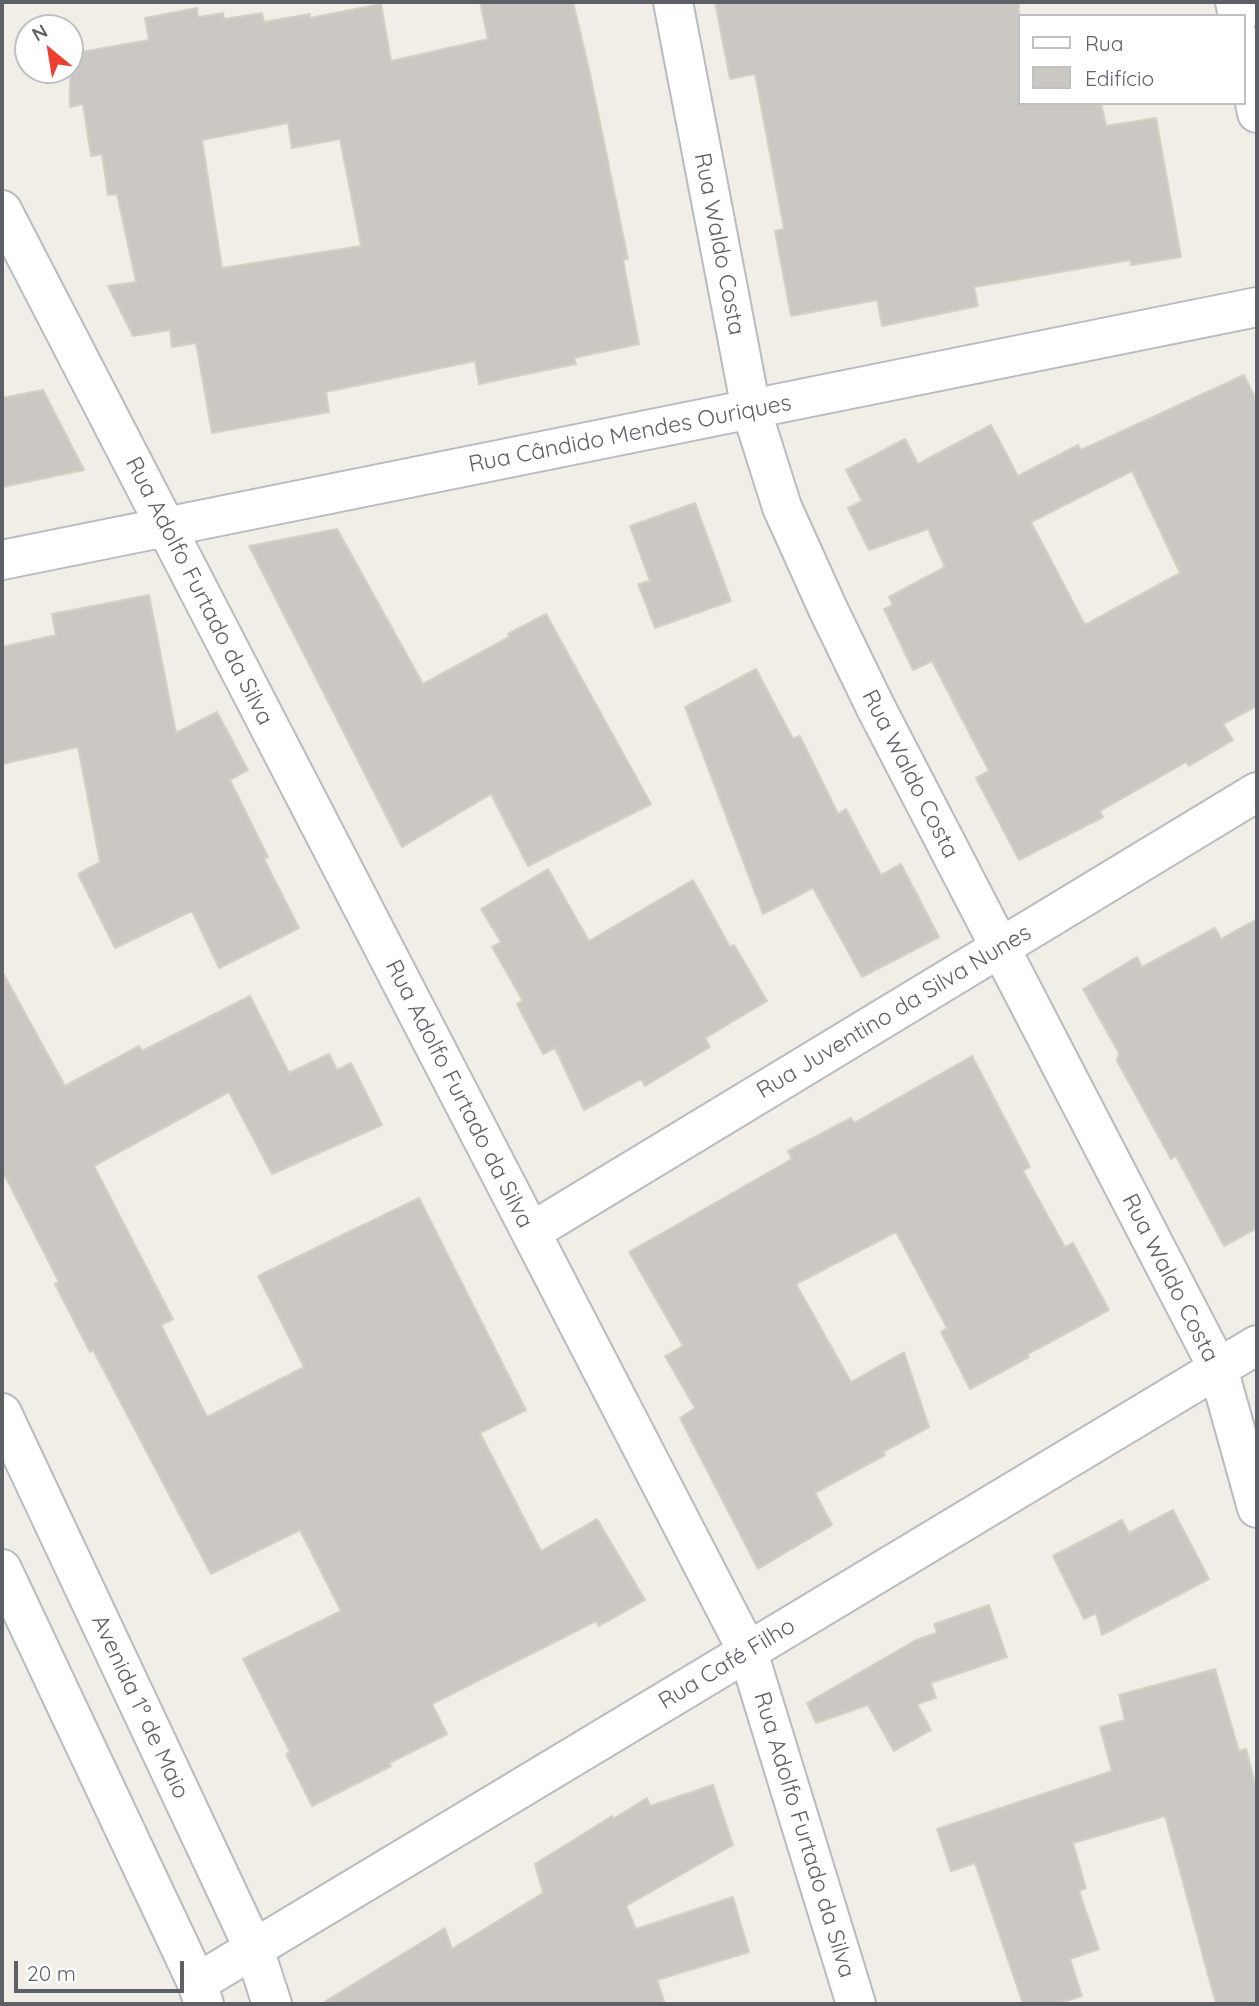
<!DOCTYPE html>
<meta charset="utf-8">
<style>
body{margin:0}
#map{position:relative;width:1259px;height:2006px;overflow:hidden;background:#f0eee6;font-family:Quicksand,sans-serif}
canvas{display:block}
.frame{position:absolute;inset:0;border:4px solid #5d6167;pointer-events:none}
.legend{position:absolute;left:1018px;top:14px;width:228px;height:91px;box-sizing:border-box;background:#fff;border:2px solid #bec0c2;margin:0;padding:9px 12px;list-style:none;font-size:21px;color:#5d6167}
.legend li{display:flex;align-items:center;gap:14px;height:35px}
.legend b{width:35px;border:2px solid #bec0c2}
.north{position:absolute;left:14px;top:14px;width:70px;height:70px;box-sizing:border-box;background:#fff;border:2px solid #bec0c2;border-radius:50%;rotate:330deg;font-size:19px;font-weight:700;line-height:28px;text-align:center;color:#5d6167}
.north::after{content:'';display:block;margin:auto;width:24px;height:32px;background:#ed3f2f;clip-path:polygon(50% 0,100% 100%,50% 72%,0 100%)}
.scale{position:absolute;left:14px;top:1961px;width:170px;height:32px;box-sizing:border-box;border:4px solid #5d6167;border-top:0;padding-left:9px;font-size:21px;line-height:24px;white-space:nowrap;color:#5d6167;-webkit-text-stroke:5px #fff;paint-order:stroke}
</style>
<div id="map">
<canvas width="1259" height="2006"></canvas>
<div class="frame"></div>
<ul class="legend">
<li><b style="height:9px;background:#fff"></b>Rua</li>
<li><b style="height:19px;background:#cbc8c3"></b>Edifício</li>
</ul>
<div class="north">N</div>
<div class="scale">20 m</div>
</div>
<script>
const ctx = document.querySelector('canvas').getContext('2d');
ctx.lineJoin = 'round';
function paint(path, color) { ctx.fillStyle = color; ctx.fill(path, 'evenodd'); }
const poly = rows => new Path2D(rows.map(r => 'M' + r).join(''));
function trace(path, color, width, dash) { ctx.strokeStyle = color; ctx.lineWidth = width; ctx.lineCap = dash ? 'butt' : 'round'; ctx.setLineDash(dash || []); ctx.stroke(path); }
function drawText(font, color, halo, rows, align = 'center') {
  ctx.font = font + ' Quicksand,sans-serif'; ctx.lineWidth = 7; ctx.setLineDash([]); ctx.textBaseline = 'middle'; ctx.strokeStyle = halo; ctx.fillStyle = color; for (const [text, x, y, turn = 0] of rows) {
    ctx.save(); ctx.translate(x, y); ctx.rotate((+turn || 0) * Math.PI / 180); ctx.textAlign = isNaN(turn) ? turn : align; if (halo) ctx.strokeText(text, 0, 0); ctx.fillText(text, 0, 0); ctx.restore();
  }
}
const building = poly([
 [480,2,573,2,590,74,628,259,623,260,639,344,574,358,576,364,479,384,475,361,326,392,329,412,212,433,196,343,172,347,170,330,133,336,108,286,136,282,117,194,108,195,102,154,91,156,83,104,70,107,70,54,149,40,145,18,197,8,198,17,223,13,224,19,262,13,264,22,310,14,310,18,381,4,391,61,488,39,480,2],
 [288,123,292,148,340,139,361,246,222,268,202,140,288,123],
 [715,2,1019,2,1019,103,1101,103,1106,126,1156,118,1181,257,1131,265,1130,260,974,287,978,306,882,326,877,300,791,316,775,231,784,229,755,74,730,79,715,2],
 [1244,375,1257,402,1257,706,1223,724,1233,740,1189,766,1186,762,1100,811,1103,817,1019,860,976,778,989,771,932,661,913,670,884,609,893,605,889,597,945,567,928,529,869,550,848,508,862,501,846,470,905,439,918,464,991,425,1018,476,1078,445,1081,450,1244,375],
 [1132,471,1180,573,1085,625,1031,522,1132,471],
 [43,390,84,470,2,487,2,398,43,390],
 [695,503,731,601,655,628,638,584,650,581,630,526,695,503],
 [337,529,423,684,509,637,508,634,546,614,651,804,528,866,491,794,402,847,249,546,337,529],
 [149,595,176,733,217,712,248,770,230,780,268,857,264,859,299,928,219,968,192,911,115,948,78,874,100,862,78,747,2,764,2,647,56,635,52,614,149,595],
 [756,669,793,739,800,736,838,814,846,809,881,875,901,864,939,937,862,977,813,888,763,914,685,707,756,669],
 [548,869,589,941,693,880,730,947,734,945,767,1001,705,1038,710,1047,645,1086,641,1079,584,1110,555,1048,543,1054,517,1004,523,1001,492,947,501,942,481,909,548,869],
 [1257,919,1257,1228,1224,1246,1176,1156,1171,1159,1117,1061,1119,1053,1083,989,1137,957,1142,967,1215,928,1221,939,1257,919],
 [2,971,65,1086,139,1046,142,1051,250,996,289,1073,329,1054,337,1070,351,1063,382,1125,272,1174,229,1092,94,1166,173,1319,161,1325,207,1417,304,1367,258,1276,419,1198,526,1410,480,1433,541,1551,597,1519,645,1600,599,1626,596,1621,432,1704,447,1734,389,1763,391,1766,312,1806,286,1754,290,1752,243,1659,341,1611,300,1530,211,1574,93,1350,90,1352,55,1284,59,1282,2,1170,2,971],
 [972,1056,1030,1167,1023,1171,1065,1247,1073,1243,1109,1310,1028,1354,1029,1357,970,1389,941,1332,947,1328,896,1232,796,1284,851,1382,904,1352,929,1427,883,1452,885,1455,815,1493,832,1525,758,1569,680,1418,695,1408,665,1356,683,1346,629,1252,792,1159,788,1151,851,1118,854,1123,972,1056],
 [1173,1510,1209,1579,1102,1635,1096,1613,1084,1619,1053,1556,1122,1520,1129,1533,1173,1510],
 [989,1605,1007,1657,931,1683,936,1698,917,1704,931,1730,894,1751,868,1705,816,1723,807,1703,916,1640,937,1633,934,1624,989,1605],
 [1215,1669,1239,1751,1246,1749,1257,1791,1257,2004,1216,2004,1165,1816,1073,1843,1086,1888,1079,1891,1099,1949,1070,1959,1082,1996,1057,2004,1023,2004,975,1863,951,1871,937,1829,1112,1771,1100,1727,1125,1720,1119,1695,1215,1669],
 [713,1785,733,1845,626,1906,636,1929,733,1897,749,1952,657,1980,665,2004,321,2004,445,1928,452,1949,543,1893,535,1864,612,1816,613,1819,647,1798,650,1806,713,1785]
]);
const minor = poly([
 [673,2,751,409,782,507,828,609,876,708,1218,1368,1257,1508],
 [1235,2,1238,16],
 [1243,43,1257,113],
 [2,210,748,1652,856,2004],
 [2,560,1257,307],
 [531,1232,1257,792],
 [2,1413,254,1949,272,2004],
 [2,1569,197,1983,204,2004],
 [197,1983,1257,1345]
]);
const streetNames = [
 ["Rua Waldo Costa",719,244,79],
 ["Rua Cândido Mendes Ouriques",630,434,-11],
 ["Rua Adolfo Furtado da Silva",199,591,63],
 ["Rua Waldo Costa",910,774,63],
 ["Rua Juventino da Silva Nunes",894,1012,-31],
 ["Rua Adolfo Furtado da Silva",459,1094,63],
 ["Rua Waldo Costa",1170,1278,63],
 ["Rua Café Filho",727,1664,-31],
 ["Avenida 1º de Maio",140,1707,65],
 ["Rua Adolfo Furtado da Silva",804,1835,73]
];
paint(building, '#cbc8c3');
trace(building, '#d5d0c4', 2);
trace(minor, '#b8bbc0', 42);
trace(minor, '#fff', 38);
drawText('23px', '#5d6167', '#fff', streetNames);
</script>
